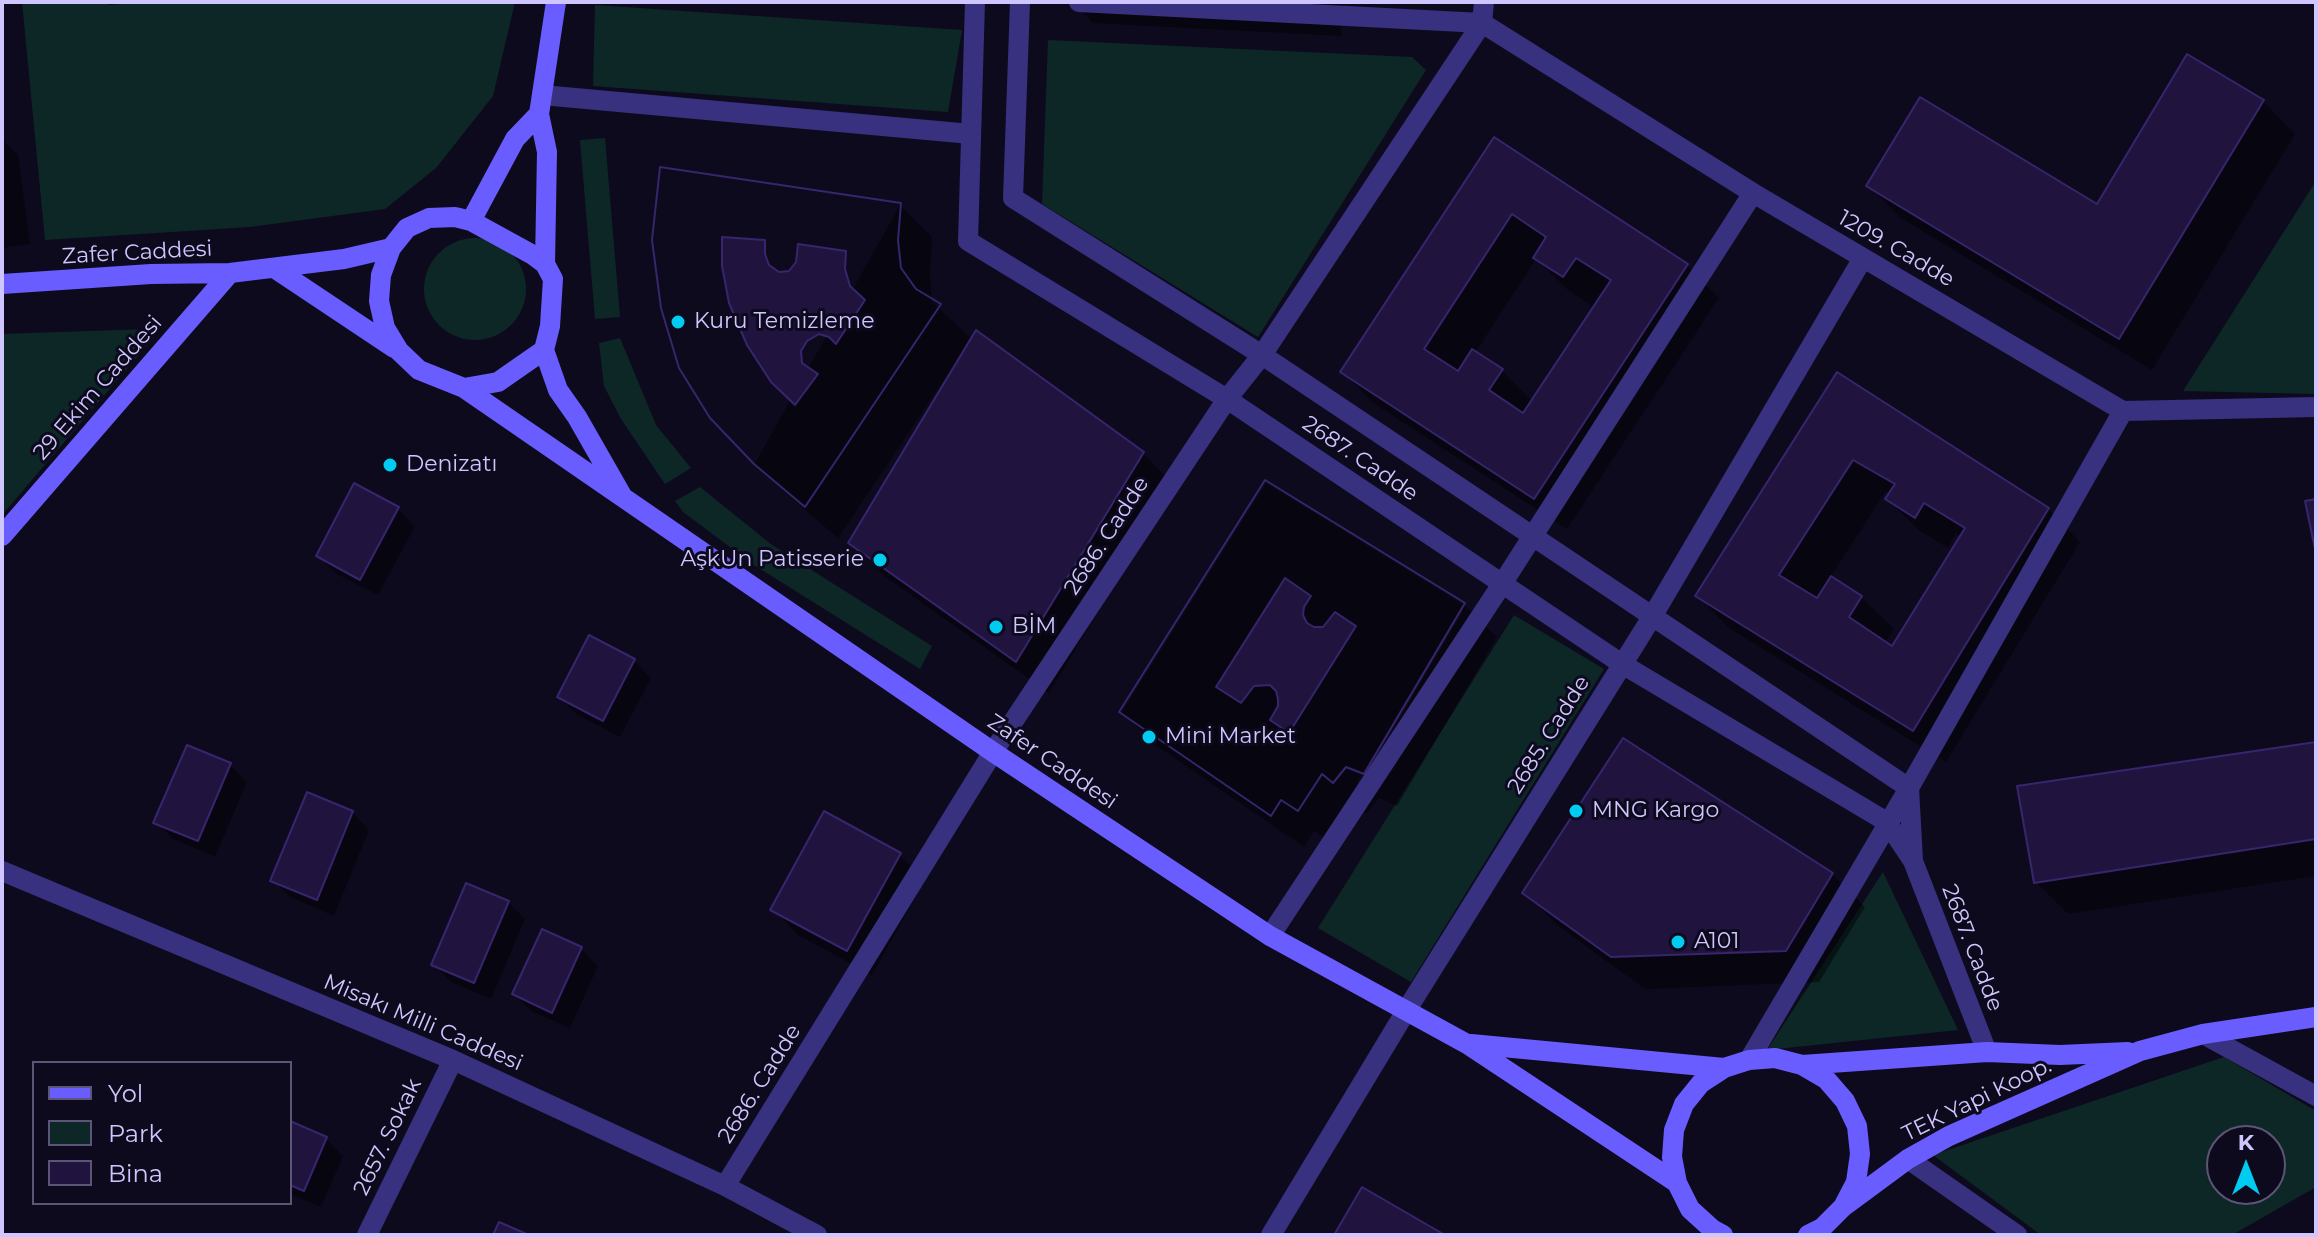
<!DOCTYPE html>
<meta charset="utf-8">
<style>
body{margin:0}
#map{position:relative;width:2318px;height:1237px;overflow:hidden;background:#0e0a1d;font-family:Montserrat,sans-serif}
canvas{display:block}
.frame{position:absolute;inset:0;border:4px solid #d0c6ff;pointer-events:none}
.legend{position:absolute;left:32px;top:1061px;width:260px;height:144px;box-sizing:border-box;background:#0e0a1d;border:2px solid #5c5577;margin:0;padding:10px 14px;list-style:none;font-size:24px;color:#d0c6ff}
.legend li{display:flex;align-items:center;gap:16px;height:40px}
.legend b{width:40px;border:2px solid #5c5577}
.north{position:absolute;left:2206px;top:1125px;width:80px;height:80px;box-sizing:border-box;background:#0e0a1d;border:2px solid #5c5577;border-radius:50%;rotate:0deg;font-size:22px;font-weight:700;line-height:32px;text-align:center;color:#d0c6ff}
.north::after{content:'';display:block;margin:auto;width:28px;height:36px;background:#00cbf1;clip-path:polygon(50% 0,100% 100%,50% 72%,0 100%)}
</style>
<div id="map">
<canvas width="2318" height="1237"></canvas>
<div class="frame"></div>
<ul class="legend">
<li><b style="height:10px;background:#6a5dff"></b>Yol</li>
<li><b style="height:22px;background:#0d2727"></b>Park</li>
<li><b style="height:22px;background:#20143f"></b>Bina</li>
</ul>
<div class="north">K</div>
</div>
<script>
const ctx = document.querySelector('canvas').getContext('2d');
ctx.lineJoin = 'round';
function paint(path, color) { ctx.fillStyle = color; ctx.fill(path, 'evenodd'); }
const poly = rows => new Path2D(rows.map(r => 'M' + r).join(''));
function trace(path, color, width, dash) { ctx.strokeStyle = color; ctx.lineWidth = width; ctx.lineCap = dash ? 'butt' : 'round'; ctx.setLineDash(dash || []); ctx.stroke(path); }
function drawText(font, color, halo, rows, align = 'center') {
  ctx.font = font + ' Montserrat,sans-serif'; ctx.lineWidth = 6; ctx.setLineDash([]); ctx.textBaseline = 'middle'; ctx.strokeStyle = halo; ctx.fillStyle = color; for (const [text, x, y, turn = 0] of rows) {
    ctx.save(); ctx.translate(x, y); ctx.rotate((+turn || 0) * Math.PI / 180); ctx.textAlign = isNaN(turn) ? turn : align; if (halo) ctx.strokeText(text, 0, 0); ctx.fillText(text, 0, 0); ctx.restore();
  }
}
const green = poly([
 [22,2,107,2,109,5,146,2,515,2,493,96,436,168,385,209,250,227,45,240],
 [595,5,962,30,948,112,593,86],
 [1048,40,1412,57,1426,70,1258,337,1042,204],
 [605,138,620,317,595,319,580,140],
 [2316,181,2316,394,2183,391],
 '424 289a51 51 0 1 1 102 0a51 51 0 1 1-102 0Z',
 [150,329,154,337,2,515,2,334],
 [620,338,656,425,691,468,665,484,621,419,604,386,599,343],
 [700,487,772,545,932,646,920,669,754,565,683,512,675,501],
 [1514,615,1604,669,1411,982,1318,928],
 [1883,872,1958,1030,1767,1050],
 [2224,1057,2316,1111,2316,1187,2232,1235,2041,1235,1933,1155],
 [2222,1141,2270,1141,2270,1189,2222,1189]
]);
const shadow = poly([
 [1073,2,1343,2,1341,36,1093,23],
 [2263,101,2295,134,2152,370,1901,218,1869,186,2097,206],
 [2,139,18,155,30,244,2,248],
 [1495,140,1687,266,1719,298,1567,529,1375,404,1342,372],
 [1536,259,1568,290,1595,308,1533,402,1501,370,1475,353],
 [900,205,932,237,930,274,932,302,973,340,1143,453,1175,486,1049,693,883,575,851,542,954,371,951,369,838,538,789,496,755,463],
 [1837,375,2048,509,2080,542,1946,762,1729,628,1697,595],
 [1886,491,1891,494,1887,499,1920,531,1948,548,1956,533,1962,537,1893,649,1885,643,1894,629,1861,597,1830,578],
 [1266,483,1464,605,1497,637,1397,806,1379,798,1366,814,1356,805,1331,842,1314,831,1304,847,1154,744,1122,712],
 [1459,611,1463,611,1361,784,1357,782],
 [398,509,415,526,378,595,335,573,318,556],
 [590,638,634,661,651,678,620,737,576,714,559,697],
 [1624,741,1832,874,1865,907,1819,982,1645,989,1557,925,1525,893],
 [2316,744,2316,876,2068,914,2036,882],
 [230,765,247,782,215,857,173,839,156,822],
 [352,812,369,830,334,916,290,897,273,880],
 [899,855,925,880,872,975,798,935,773,909],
 [508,902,525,919,491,999,451,982,434,965],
 [581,949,598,966,570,1028,531,1011,514,994],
 [290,1124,326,1139,343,1156,321,1207,290,1194]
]);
const building = poly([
 [2187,54,2264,100,2119,339,1866,186,1920,97,2097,204,2187,54],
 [1494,137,1688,264,1534,499,1340,372,1494,137],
 [1512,214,1546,237,1533,258,1563,277,1576,258,1611,280,1523,413,1489,390,1503,369,1472,349,1458,371,1424,349,1512,214],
 [660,167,901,203,898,240,901,268,916,289,941,304,805,507,754,464,710,418,679,368,661,308,652,240,660,167],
 [722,237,765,240,765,254,769,265,779,272,789,271,796,262,798,244,846,251,845,269,850,286,865,300,836,344,829,337,819,334,807,341,801,351,802,363,818,374,795,405,771,382,747,345,729,303,722,266,722,237],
 [660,167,901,203,898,240,901,268,916,289,941,304,805,507,754,464,710,418,679,368,661,308,652,240,660,167],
 [976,330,1144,452,1016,662,848,543,976,330],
 [1837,372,2049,508,1913,731,1695,596,1837,372],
 [1853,460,1895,484,1885,499,1915,518,1924,503,1965,528,1892,646,1849,617,1862,596,1831,576,1817,598,1779,575,1853,460],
 [1265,480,1465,603,1364,774,1346,767,1333,783,1322,774,1298,811,1281,800,1271,816,1119,712,1265,480],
 [1285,578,1311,596,1304,607,1303,615,1307,623,1314,627,1323,627,1335,612,1356,626,1289,733,1270,720,1278,706,1278,699,1276,691,1270,685,1254,686,1241,703,1216,687,1285,578],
 [1265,480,1465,603,1364,774,1346,767,1333,783,1322,774,1298,811,1281,800,1271,816,1119,712,1265,480],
 [354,483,399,507,360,580,316,556,354,483],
 [2316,499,2316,554,2305,501,2316,499],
 [589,635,635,659,603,721,557,697,589,635],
 [1623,738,1833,873,1786,951,1611,957,1522,893,1623,738],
 [2316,742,2316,839,2034,883,2017,786,2316,742],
 [187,745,231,763,198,841,153,823,187,745],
 [307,792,353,811,317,900,270,881,307,792],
 [824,811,901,853,847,951,770,910,824,811],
 [466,883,509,901,474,983,431,965,466,883],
 [542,929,582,947,552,1013,512,994,542,929],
 [290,1121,327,1137,304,1191,290,1185,290,1121],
 [1362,1187,1445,1235,1334,1235,1362,1187],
 [499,1222,529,1235,493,1235,499,1222]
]);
const street = poly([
 [975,2,968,241,1227,399,1622,664,1887,822,1913,861,1987,1052],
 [1020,2,1013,198,1262,355,1909,788],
 [1079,2,1482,23,1753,193,2123,411,2316,407],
 [542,95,971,134],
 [1909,788,1913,860],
 [2,871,453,1060,725,1186,817,1235],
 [1270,936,1502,584,1753,193],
 [2203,1034,2316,1096],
 [1749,1060,1909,788,2123,411],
 [1908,1159,2017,1235],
 [725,1186,993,752,1227,399,1262,355,1482,23,1484,2],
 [367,1235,453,1060],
 [1271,1235,1406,1011,1652,617,1863,258]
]);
const secondary = poly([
 [455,217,471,221,533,255,545,264,553,279,550,326,544,350,498,382,464,388,419,370,399,351,385,328,379,301,381,275,391,248,407,228,429,218,455,217],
 [471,221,515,139,539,114],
 [545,264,547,152,539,114,556,2],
 [274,268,394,348],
 [2,284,151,274,230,273,344,259,391,248],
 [544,350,558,390,577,417,621,494],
 [464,388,993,752,1270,936,1467,1044,1677,1183],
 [2,536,230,273],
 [1471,1044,1724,1068],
 [1802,1065,1987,1052,2060,1055,2128,1052],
 [1843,1207,1908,1159,1949,1136,2140,1051,2203,1034,2316,1017],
 [1723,1235,1712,1229,1690,1209,1677,1183,1672,1157,1674,1130,1684,1104,1701,1083,1724,1068,1749,1060,1775,1058,1802,1065,1826,1079,1845,1101,1857,1126,1860,1154,1856,1182,1843,1207,1822,1228,1808,1235]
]);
const markers = [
 [678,322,8,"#00cbf1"],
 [390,465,8,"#00cbf1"],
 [880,560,8,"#00cbf1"],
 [996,627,8,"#00cbf1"],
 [1149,737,8,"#00cbf1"],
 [1576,811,8,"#00cbf1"],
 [1678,942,8,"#00cbf1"]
];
const streetNames = [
 ["1209. Cadde",1896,249,30],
 ["Zafer Caddesi",137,253,-3],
 ["29 Ekim Caddesi",98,388,-49],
 ["2687. Cadde",1360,459,34],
 ["2686. Cadde",1107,536,-57],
 ["2685. Cadde",1549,735,-58],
 ["Zafer Caddesi",1052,762,34],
 ["2687. Cadde",1972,948,69],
 ["Misakı Milli Caddesi",423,1023,23],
 ["2686. Cadde",760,1084,-58],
 ["TEK Yapi Koop.",1977,1100,-26],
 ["2657. Sokak",388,1137,-64]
];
const poiNames = [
 ["Kuru Temizleme",694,322],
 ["Denizatı",406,465],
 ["AşkUn Patisserie",864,560,"right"],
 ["BİM",1012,627],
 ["Mini Market",1165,737],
 ["MNG Kargo",1592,811],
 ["A101",1694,942]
];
paint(green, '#0d2727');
paint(shadow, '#0007');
paint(building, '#20143f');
trace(building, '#37256d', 2);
trace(street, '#383180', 20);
trace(secondary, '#6a5dff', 20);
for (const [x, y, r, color] of markers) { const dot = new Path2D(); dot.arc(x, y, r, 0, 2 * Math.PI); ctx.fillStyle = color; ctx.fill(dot); trace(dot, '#0e0a1d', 3); }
drawText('22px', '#d0c6ff', '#0e0a1d', streetNames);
drawText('22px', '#d0c6ff', '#0e0a1d', poiNames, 'left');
</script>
